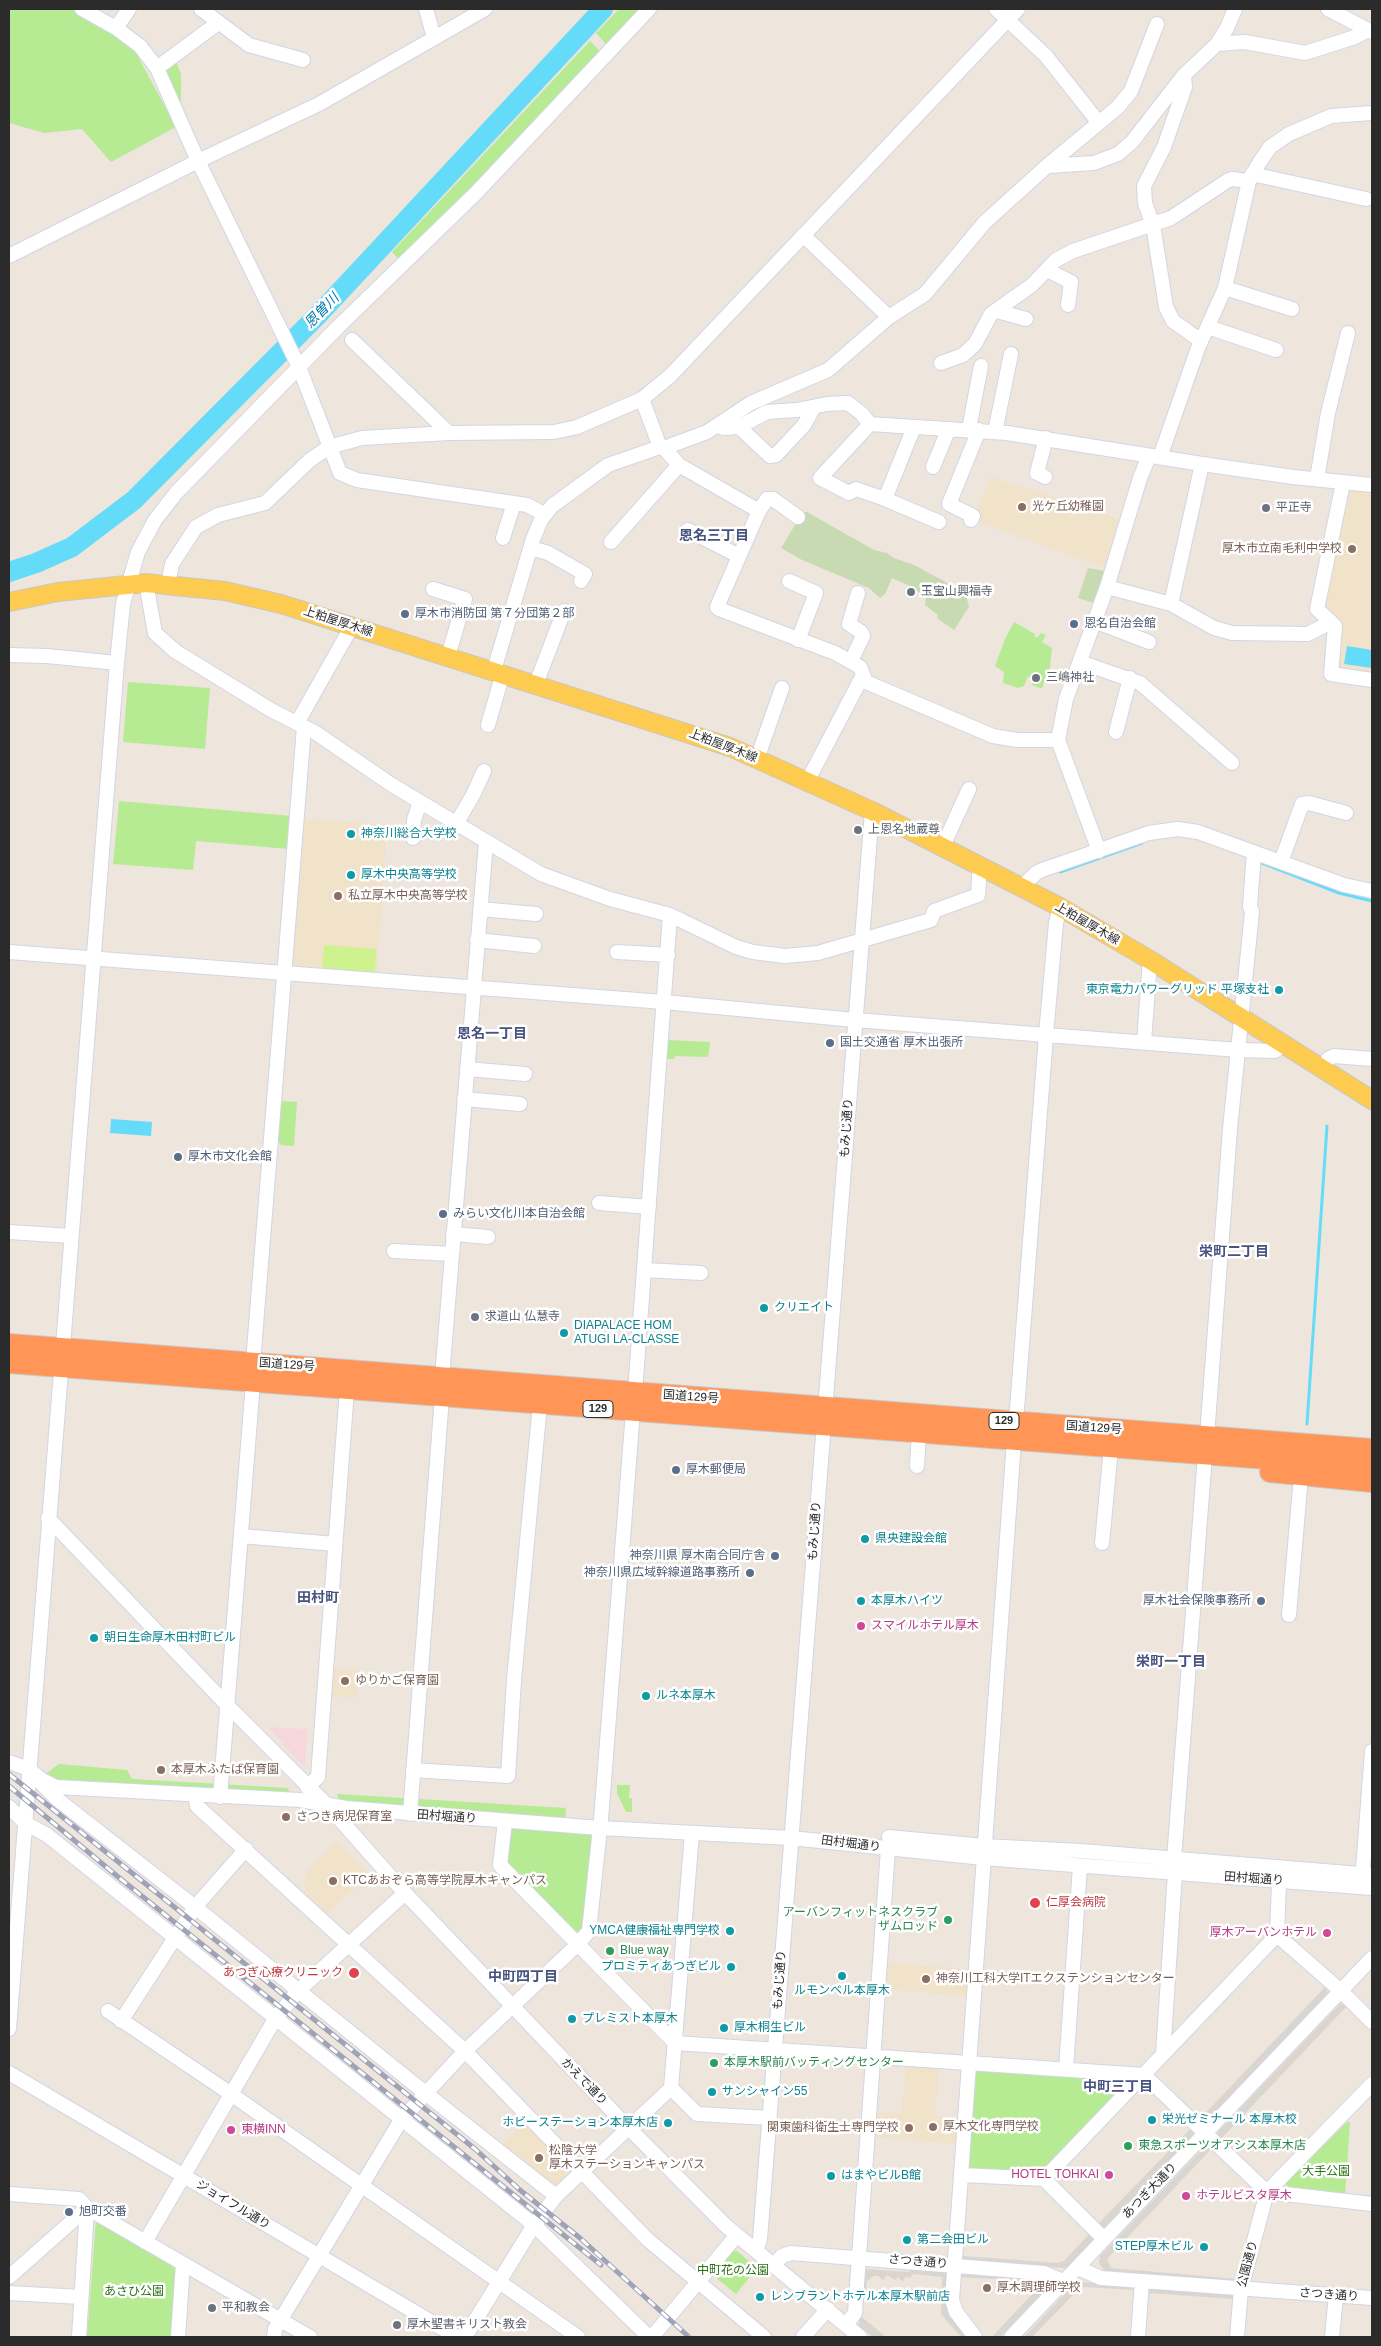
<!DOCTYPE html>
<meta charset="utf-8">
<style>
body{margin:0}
#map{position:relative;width:1381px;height:2346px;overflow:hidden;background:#eee5dc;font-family:Helvetica,sans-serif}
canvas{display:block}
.frame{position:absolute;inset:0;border:10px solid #2b2b2b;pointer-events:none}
</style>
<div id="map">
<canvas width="1381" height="2346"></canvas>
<div class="frame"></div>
</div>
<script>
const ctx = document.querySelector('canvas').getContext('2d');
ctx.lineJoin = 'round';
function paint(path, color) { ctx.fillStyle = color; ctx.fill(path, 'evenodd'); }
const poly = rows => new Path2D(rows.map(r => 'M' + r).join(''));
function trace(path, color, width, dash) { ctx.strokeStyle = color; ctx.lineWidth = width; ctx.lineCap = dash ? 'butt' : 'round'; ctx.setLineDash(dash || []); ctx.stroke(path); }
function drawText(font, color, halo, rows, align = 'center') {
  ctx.font = font + ' Helvetica,"Noto Sans JP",sans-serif'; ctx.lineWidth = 5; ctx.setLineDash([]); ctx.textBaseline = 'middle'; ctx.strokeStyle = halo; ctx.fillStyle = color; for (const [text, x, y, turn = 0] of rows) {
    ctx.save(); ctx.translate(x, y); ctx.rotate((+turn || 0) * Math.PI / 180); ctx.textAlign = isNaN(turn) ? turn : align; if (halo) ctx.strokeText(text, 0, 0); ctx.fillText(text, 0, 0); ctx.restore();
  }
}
const education = poly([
 [991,477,1123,520,1109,568,1088,562,973,520],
 [1345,487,1372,489,1372,678,1335,668,1338,626,1320,608],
 [300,818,387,825,377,976,289,966],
 [328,1668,358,1670,357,1698,326,1695],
 [337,1841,369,1874,324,1918,300,1895,307,1888,303,1883,307,1878,304,1875],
 [885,1963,969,1969,967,1996,883,1989],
 [906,2064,939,2066,935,2116,959,2118,957,2144,871,2137,873,2112,902,2114],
 [526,2121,573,2171,558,2189,501,2145]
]);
const medical = poly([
 [269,1727,307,1729,305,1767,268,1728]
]);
const green = poly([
 [9,9,84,9,89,11,136,53,176,127,111,162,82,129,44,133,9,123],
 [619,9,645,9,607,45,596,33],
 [590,41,601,52,474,191,399,259,392,252],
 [175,59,181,74,181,100,178,102,163,67],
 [1014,622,1035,634,1034,636,1037,638,1041,633,1046,635,1042,642,1052,648,1049,676,1067,682,1066,685,1045,680,1042,688,1040,688,1032,685,1033,681,1028,676,1024,686,1018,688,1003,683,1004,672,995,666,1005,639],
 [128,682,210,688,205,749,123,742],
 [119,801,292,816,289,849,196,841,193,870,113,864],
 [667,1040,710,1042,708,1057,675,1056,674,1059,665,1059],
 [280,1101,297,1102,294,1146,281,1145,278,1141],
 [59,1764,127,1770,132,1779,288,1788,291,1799,53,1782,43,1776],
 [617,1785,630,1785,629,1798,632,1798,632,1812,626,1812,617,1793],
 [337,1794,566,1808,565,1820,341,1803],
 [510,1828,591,1835,594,1837,587,1929,577,1936,506,1861],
 [976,2068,1127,2079,1129,2083,1041,2174,969,2169,967,2167,973,2071],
 [1347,2122,1350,2122,1345,2196,1296,2191,1286,2185,1285,2183],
 [96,2219,177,2267,174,2337,87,2337],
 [729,2250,737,2251,757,2268,736,2294,710,2273]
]);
const cemetery = poly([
 [803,512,807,512,874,550,887,553,894,558,914,565,942,580,966,595,969,607,954,630,937,618,938,615,925,605,926,597,910,586,892,578,885,594,880,598,869,588,802,560,781,548],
 [1088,568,1105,571,1094,603,1078,598]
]);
const pitch = poly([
 [324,945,376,949,375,976,322,972]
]);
const plaza = poly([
 [1326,1986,1328,1994,1206,2122,1200,2123,1198,2121],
 [1340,2004,1343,2004,1346,2007,1219,2141,1217,2133],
 [1194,2125,1196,2133,1104,2228,1098,2224],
 [1207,2144,1216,2144,1107,2259,1111,2268,1237,2279,1239,2283,1109,2274,1105,2271,1099,2263,1100,2256],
 [1091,2232,1095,2239,1066,2268,964,2262,960,2257,960,2252,963,2256,1058,2263,1064,2261],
 [865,2269,909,2272,911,2269,949,2270,969,2337,961,2337,941,2314,942,2277,913,2274,910,2278,905,2277,903,2282,898,2277,895,2280,887,2275,883,2280,878,2276,873,2276,866,2282,867,2291,864,2295,866,2297,863,2300,862,2317,886,2337,873,2337,859,2326,862,2272],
 [959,2272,1034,2278,1042,2284,1042,2293,1000,2337,992,2337,1035,2291,1031,2281,958,2277],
 [1080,2282,1134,2286,1137,2289,1137,2294,1134,2290,1085,2287,1079,2289,1032,2337,1024,2337,1075,2283],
 [1149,2287,1233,2293,1236,2296,1236,2302,1233,2299,1151,2293,1145,2297,1146,2290]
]);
const water = poly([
 [1347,646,1372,650,1372,668,1344,664],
 [111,1119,152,1122,151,1136,110,1133]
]);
const stream = poly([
 [1257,861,1339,893,1372,901],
 [1060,872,1142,843],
 [1307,1424,1327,1126]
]);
const river = poly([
 [9,572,36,563,72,547,134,500,319,314,603,9]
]);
const minor = poly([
 [82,9,116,28,140,46,157,68,198,161,299,367,340,473,357,480,527,505,544,514],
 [201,9,249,45,303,60],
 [426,9,434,38],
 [996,9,1046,56,1099,123],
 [1328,9,1372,32],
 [116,28,129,9],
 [1217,44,1245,42,1305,53,1355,37,1368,30],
 [157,68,218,23],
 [1184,75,1185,87,1164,147,1144,186,1145,203,1153,225,1166,307,1173,321,1201,341],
 [1047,166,1118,107,1131,91,1157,24],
 [1252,174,1366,199],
 [803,235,889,317],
 [9,256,198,161,319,104,485,9],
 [1047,270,1071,282,1068,305],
 [1225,288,1292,309],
 [997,311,1026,319],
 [1208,327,1276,350],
 [352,340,449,433],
 [941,363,963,355,975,344,991,314,1032,285,1056,260,1073,251,1171,218,1227,181,1232,179,1249,181],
 [642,399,660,447],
 [870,424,820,478,849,493,856,489,885,499],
 [718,426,724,428,739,427,767,412,797,410,827,404,848,403,861,413,870,424,1007,433,1202,464,1293,477,1372,485],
 [739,427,770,456,776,455,804,425,814,407],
 [914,427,885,499,939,522],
 [969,429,981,366],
 [995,432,1011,354],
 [664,448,679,465,759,511,717,607,719,609,835,653,860,667,866,682,993,736,1017,740,1058,740],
 [1160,457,1198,348,1225,288,1249,181,1259,163,1270,147,1289,134,1331,116,1372,113],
 [933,467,947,433,951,429],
 [1045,477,1037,473,1046,438],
 [1317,479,1328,413,1348,333],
 [1343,483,1317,609,1335,626,1331,674,1372,680],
 [759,511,767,499,773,499,798,517],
 [971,520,973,516,949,504,979,430],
 [688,530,739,556],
 [503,538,514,503],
 [611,542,679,465],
 [531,548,548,553,585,574,581,581],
 [789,581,816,593,798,640],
 [146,583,155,633,175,651,271,710,316,733,392,785,541,874,610,899,670,915,736,947,753,952,785,956,818,953,931,920,934,911,978,895,980,865],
 [168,584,172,564,196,527,218,515,265,503,310,460,329,447,362,438,449,433,554,432,577,427,642,399,670,376,1018,9],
 [1107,587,1171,604,1214,628,1232,633,1308,634,1331,622],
 [433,589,465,599,448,656],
 [1171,604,1202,464],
 [1094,621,1149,642],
 [9,655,47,656,117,663],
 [851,661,863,636,861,632,849,624,858,593],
 [1080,662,1140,683,1232,763],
 [494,670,533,539,541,520,552,506,608,465,660,447,664,448,707,432,751,403,828,370,889,317,925,294,985,222,1047,166,1094,163,1118,154,1132,142,1184,75,1217,44,1227,28,1235,9],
 [536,684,564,611],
 [297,723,352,626],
 [488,725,503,673],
 [1116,732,1130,678],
 [757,759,782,688],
 [807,782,863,675],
 [456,824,473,795,484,771],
 [413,838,414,820,420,802],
 [943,846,969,789],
 [1099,851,1058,740,1066,699,1107,587,1140,478,1149,456],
 [1281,862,1302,804,1309,803,1346,813],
 [1022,887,1036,873,1042,870,1149,833,1178,829,1198,832,1344,885,1372,891],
 [480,909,536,914],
 [477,940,534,946],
 [9,952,664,1002,855,1020,1238,1050,1275,1051,1284,1044],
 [617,952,668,955],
 [1144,1042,1150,960],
 [1323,1068,1328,1059,1334,1056,1372,1059],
 [467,1069,525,1074],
 [464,1099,520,1104],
 [599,1203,649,1207],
 [9,1232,71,1236],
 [453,1234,488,1237],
 [394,1251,452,1254],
 [644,1270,701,1273],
 [253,1363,304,727],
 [442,1377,486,842],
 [635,1392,670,915],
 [1016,1422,1046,1035,1056,923,1060,907],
 [1207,1436,1230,1129,1252,912,1250,906,1254,852],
 [917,1466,919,1433],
 [48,1518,227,1705,328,1806,405,1893,619,2118,726,2226,860,2337],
 [241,1536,335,1544],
 [1102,1543,1111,1448],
 [1289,1615,1301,1476],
 [9,1762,29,1769,42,1780,56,1787,300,1800,346,1808,600,1828,791,1838,983,1858,1372,1888],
 [413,1770,508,1776,514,1680,540,1404],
 [41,1783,57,1799,195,1907,424,2092,556,2196],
 [307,1787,318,1777,347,1389],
 [195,1795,197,1806,465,2051,647,2239,764,2337],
 [220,1797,253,1382],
 [9,1807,25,1823,47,1835,534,2225,649,2337],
 [410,1814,442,1397],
 [505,1821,500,1865,675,2043,1144,2075,1267,2192,1372,2204],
 [889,1837,984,1846,1081,1851,1372,1875],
 [1279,1881,1277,1935,1341,1991,1372,2022],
 [1362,1882,1372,1751],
 [108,2011,231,2094,578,2337],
 [121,2021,195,1907,246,1849],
 [9,2029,117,663,123,604,138,552,155,520,176,493,338,327,476,193,649,9],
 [1163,2054,1175,1873,1174,1859,1205,1455],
 [1066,2069,1080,1866],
 [9,2073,457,2337],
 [671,2088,697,2114,770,2118],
 [962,2175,1044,2179,1104,2239],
 [1044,2179,1277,1935],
 [9,2194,79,2199,87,2208,310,2337],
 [145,2242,275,2019,298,1991,405,1893],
 [756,2251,760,2239,872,811],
 [774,2265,782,2256,791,2253,1044,2273,1065,2282],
 [1078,2268,1101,2278,1372,2298],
 [9,2277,87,2208],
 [9,2293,81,2297],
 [846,2325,855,2313,888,1849],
 [79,2337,87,2208],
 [178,2337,183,2264],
 [274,2337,275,2329,401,2120,465,2051,577,1945,589,1931,601,1819,633,1411],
 [465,2337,534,2225,556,2196,671,2088,692,1833],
 [652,2337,737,2235],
 [803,2337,828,2309],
 [975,2337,956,2312,952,2300,1014,1441],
 [1011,2337,1372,1958],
 [1138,2337,1142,2281],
 [1237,2337,1241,2289,1267,2192,1372,2084],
 [1332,2337,1336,2295]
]);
const major = poly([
 [9,602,58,592,146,583,225,591,281,604,730,747,872,811,1060,907,1150,960,1372,1100]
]);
const highway = poly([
 [9,1344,1372,1449],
 [9,1363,1372,1467],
 [1270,1472,1372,1482]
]);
const rail = poly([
 [9,1774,475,2149,520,2190,580,2238,689,2337],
 [9,1786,117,1876,601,2265]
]);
const markers = [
 [1022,507,5,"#8d6e63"],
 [1266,508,5,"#6b7280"],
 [1352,549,5,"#8d6e63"],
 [911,592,5,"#6b7280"],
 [405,614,5,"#5c6f8a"],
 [1074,624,5,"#5c6f8a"],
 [1036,678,5,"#6b7280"],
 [858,830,5,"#6b7280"],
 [351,834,5,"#0f9aa8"],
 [351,875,5,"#0f9aa8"],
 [338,896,5,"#8d6e63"],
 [1279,990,5,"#0f9aa8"],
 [830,1043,5,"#5c6f8a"],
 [178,1157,5,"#5c6f8a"],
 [443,1214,5,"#5c6f8a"],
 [764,1308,5,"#0f9aa8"],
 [475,1317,5,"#6b7280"],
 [564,1333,5,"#0f9aa8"],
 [676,1470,5,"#5c6f8a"],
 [865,1539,5,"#0f9aa8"],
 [775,1556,5,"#5c6f8a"],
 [750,1573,5,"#5c6f8a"],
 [861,1601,5,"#0f9aa8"],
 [1261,1601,5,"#5c6f8a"],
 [861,1626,5,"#d1479c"],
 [94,1638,5,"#0f9aa8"],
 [345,1681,5,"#8d6e63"],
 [646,1696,5,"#0f9aa8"],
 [161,1770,5,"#8d6e63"],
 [286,1817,5,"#8d6e63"],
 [333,1881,5,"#8d6e63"],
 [1035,1903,6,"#e0444e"],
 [948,1920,5,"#2e9e5b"],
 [730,1931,5,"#0f9aa8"],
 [1327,1933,5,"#d1479c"],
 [610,1951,5,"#2e9e5b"],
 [731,1967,5,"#0f9aa8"],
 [354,1973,6,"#e0444e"],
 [842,1976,5,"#0f9aa8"],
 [926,1979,5,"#8d6e63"],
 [572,2019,5,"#0f9aa8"],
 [724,2028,5,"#0f9aa8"],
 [714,2063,5,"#2e9e5b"],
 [712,2092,5,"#0f9aa8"],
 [1152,2120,5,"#0f9aa8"],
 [668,2123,5,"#0f9aa8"],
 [933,2127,5,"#8d6e63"],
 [909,2128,5,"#8d6e63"],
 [231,2130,5,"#d1479c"],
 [1128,2146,5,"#2e9e5b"],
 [539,2158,5,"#8d6e63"],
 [1109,2175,5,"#d1479c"],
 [831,2176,5,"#0f9aa8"],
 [1186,2196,5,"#d1479c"],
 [69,2212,5,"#5c6f8a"],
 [907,2240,5,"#0f9aa8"],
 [1204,2247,5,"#0f9aa8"],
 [987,2288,5,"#8d6e63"],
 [760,2297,5,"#0f9aa8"],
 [212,2308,5,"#6b7280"],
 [397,2325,5,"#6b7280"]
];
const shields = [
 [598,1409,30],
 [1004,1421,30]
];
const shieldNames = [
 ["129",598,1409],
 ["129",1004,1421]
];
const educationNames = [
 ["光ケ丘幼稚園",1032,507],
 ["厚木市立南毛利中学校",1342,549,"right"],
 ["私立厚木中央高等学校",348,896],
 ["ゆりかご保育園",355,1681],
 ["本厚木ふたば保育園",171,1770],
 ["さつき病児保育室",296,1817],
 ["KTCあおぞら高等学院厚木キャンパス",343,1881],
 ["神奈川工科大学ITエクステンションセンター",936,1979],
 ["厚木文化専門学校",943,2127],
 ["関東歯科衛生士専門学校",899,2128,"right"],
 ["松陰大学",549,2151],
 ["厚木ステーションキャンパス",549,2165],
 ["厚木調理師学校",997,2288]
];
const worshipNames = [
 ["平正寺",1276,508],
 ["玉宝山興福寺",921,592],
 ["三嶋神社",1046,678],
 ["上恩名地蔵尊",868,830],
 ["求道山 仏慧寺",485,1317],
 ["平和教会",222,2308],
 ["厚木聖書キリスト教会",407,2325]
];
const serviceNames = [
 ["厚木市消防団 第７分団第２部",415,614],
 ["恩名自治会館",1084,624],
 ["国土交通省 厚木出張所",840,1043],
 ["厚木市文化会館",188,1157],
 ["みらい文化川本自治会館",453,1214],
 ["厚木郵便局",686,1470],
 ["神奈川県 厚木南合同庁舎",765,1556,"right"],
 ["神奈川県広域幹線道路事務所",740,1573,"right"],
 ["厚木社会保険事務所",1251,1601,"right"],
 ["旭町交番",79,2212]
];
const streetNames = [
 ["上粕屋厚木線",338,622,18],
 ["上粕屋厚木線",723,746,21],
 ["上粕屋厚木線",1087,924,30],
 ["もみじ通り",847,1128,-86],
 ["国道129号",287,1365,4],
 ["国道129号",691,1397,4],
 ["国道129号",1094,1428,4],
 ["もみじ通り",815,1531,-86],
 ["田村堀通り",447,1817,4],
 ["田村堀通り",851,1844,7],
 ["田村堀通り",1254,1879,4],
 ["もみじ通り",780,1980,-86],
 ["かえで通り",584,2082,46],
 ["あつぎ大通り",1150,2191,-46],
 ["ジョイフル通り",233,2205,31],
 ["さつき通り",918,2262,5],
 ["公園通り",1248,2264,-75],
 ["さつき通り",1329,2295,4]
];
const cultureNames = [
 ["神奈川総合大学校",361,834],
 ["厚木中央高等学校",361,875],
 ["東京電力パワーグリッド 平塚支社",1269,990,"right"],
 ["クリエイト",774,1308],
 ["DIAPALACE HOM",574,1326],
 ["ATUGI LA-CLASSE",574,1340],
 ["県央建設会館",875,1539],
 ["本厚木ハイツ",871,1601],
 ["朝日生命厚木田村町ビル",104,1638],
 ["ルネ本厚木",656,1696],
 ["YMCA健康福祉専門学校",720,1931,"right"],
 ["プロミティあつぎビル",721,1967,"right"],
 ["ルモンベル本厚木",842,1991,"center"],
 ["プレミスト本厚木",582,2019],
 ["厚木桐生ビル",734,2028],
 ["サンシャイン55",722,2092],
 ["栄光ゼミナール 本厚木校",1162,2120],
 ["ホビーステーション本厚木店",658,2123,"right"],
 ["はまやビルB館",841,2176],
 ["第二会田ビル",917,2240],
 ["STEP厚木ビル",1194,2247,"right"],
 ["レンブラントホテル本厚木駅前店",770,2297]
];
const hotelNames = [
 ["スマイルホテル厚木",871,1626],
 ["厚木アーバンホテル",1317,1933,"right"],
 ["東横INN",241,2130],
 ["HOTEL TOHKAI",1099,2175,"right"],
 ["ホテルビスタ厚木",1196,2196]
];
const healthNames = [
 ["仁厚会病院",1046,1903],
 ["あつぎ心療クリニック",343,1973,"right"]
];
const leisureNames = [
 ["アーバンフィットネスクラブ",938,1913,"right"],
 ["ザムロッド",938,1927,"right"],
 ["Blue way",620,1951],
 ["本厚木駅前バッティングセンター",724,2063],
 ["東急スポーツオアシス本厚木店",1138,2146]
];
const parkNames = [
 ["大手公園",1326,2172],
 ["中町花の公園",733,2271],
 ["あさひ公園",134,2292]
];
const waterNames = [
 ["恩曽川",322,311,-46]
];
const neighbourhoodNames = [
 ["恩名三丁目",714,536],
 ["恩名一丁目",492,1034],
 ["栄町二丁目",1234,1252],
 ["田村町",318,1598],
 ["栄町一丁目",1171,1662],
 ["中町四丁目",523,1977],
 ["中町三丁目",1118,2087]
];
paint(education, '#f1e2ca');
paint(medical, '#f6d8dc');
paint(green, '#b6ea93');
paint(cemetery, '#c7dab1');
paint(pitch, '#cef28e');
paint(plaza, '#dad5cf');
paint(water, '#65dbfa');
trace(stream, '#65dbfa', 3);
trace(river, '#65dbfa', 20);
trace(minor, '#d1d6e5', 16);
trace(major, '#c8c8c8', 20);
trace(highway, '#c8c8c8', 22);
trace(minor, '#fff', 14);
trace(major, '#fecb51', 18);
trace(highway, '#ff9556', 20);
trace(rail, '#9ea3b7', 5);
trace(rail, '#fff', 3, [9]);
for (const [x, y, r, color] of markers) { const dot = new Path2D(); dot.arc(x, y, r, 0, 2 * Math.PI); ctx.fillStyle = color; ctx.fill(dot); trace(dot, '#fff', 2); }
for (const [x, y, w] of shields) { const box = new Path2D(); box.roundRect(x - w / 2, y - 8.5, w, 17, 4); ctx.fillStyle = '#fff'; ctx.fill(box); trace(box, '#2b2b2b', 1); }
drawText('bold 11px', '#2b2b2b', null, shieldNames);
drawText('12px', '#785e54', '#fff', educationNames, 'left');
drawText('12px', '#5b616d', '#fff', worshipNames, 'left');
drawText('12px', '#4e5e75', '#fff', serviceNames, 'left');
drawText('12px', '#2b2b2b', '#fff', streetNames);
drawText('12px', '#0d838f', '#fff', cultureNames, 'left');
drawText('12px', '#b23c85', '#fff', hotelNames, 'left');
drawText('12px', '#be3a42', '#fff', healthNames, 'left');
drawText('12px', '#27864d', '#fff', leisureNames, 'left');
drawText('12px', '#2c7013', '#fff', parkNames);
drawText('italic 14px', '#0179aa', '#fff', waterNames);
drawText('bold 14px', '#475480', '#fff', neighbourhoodNames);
</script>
